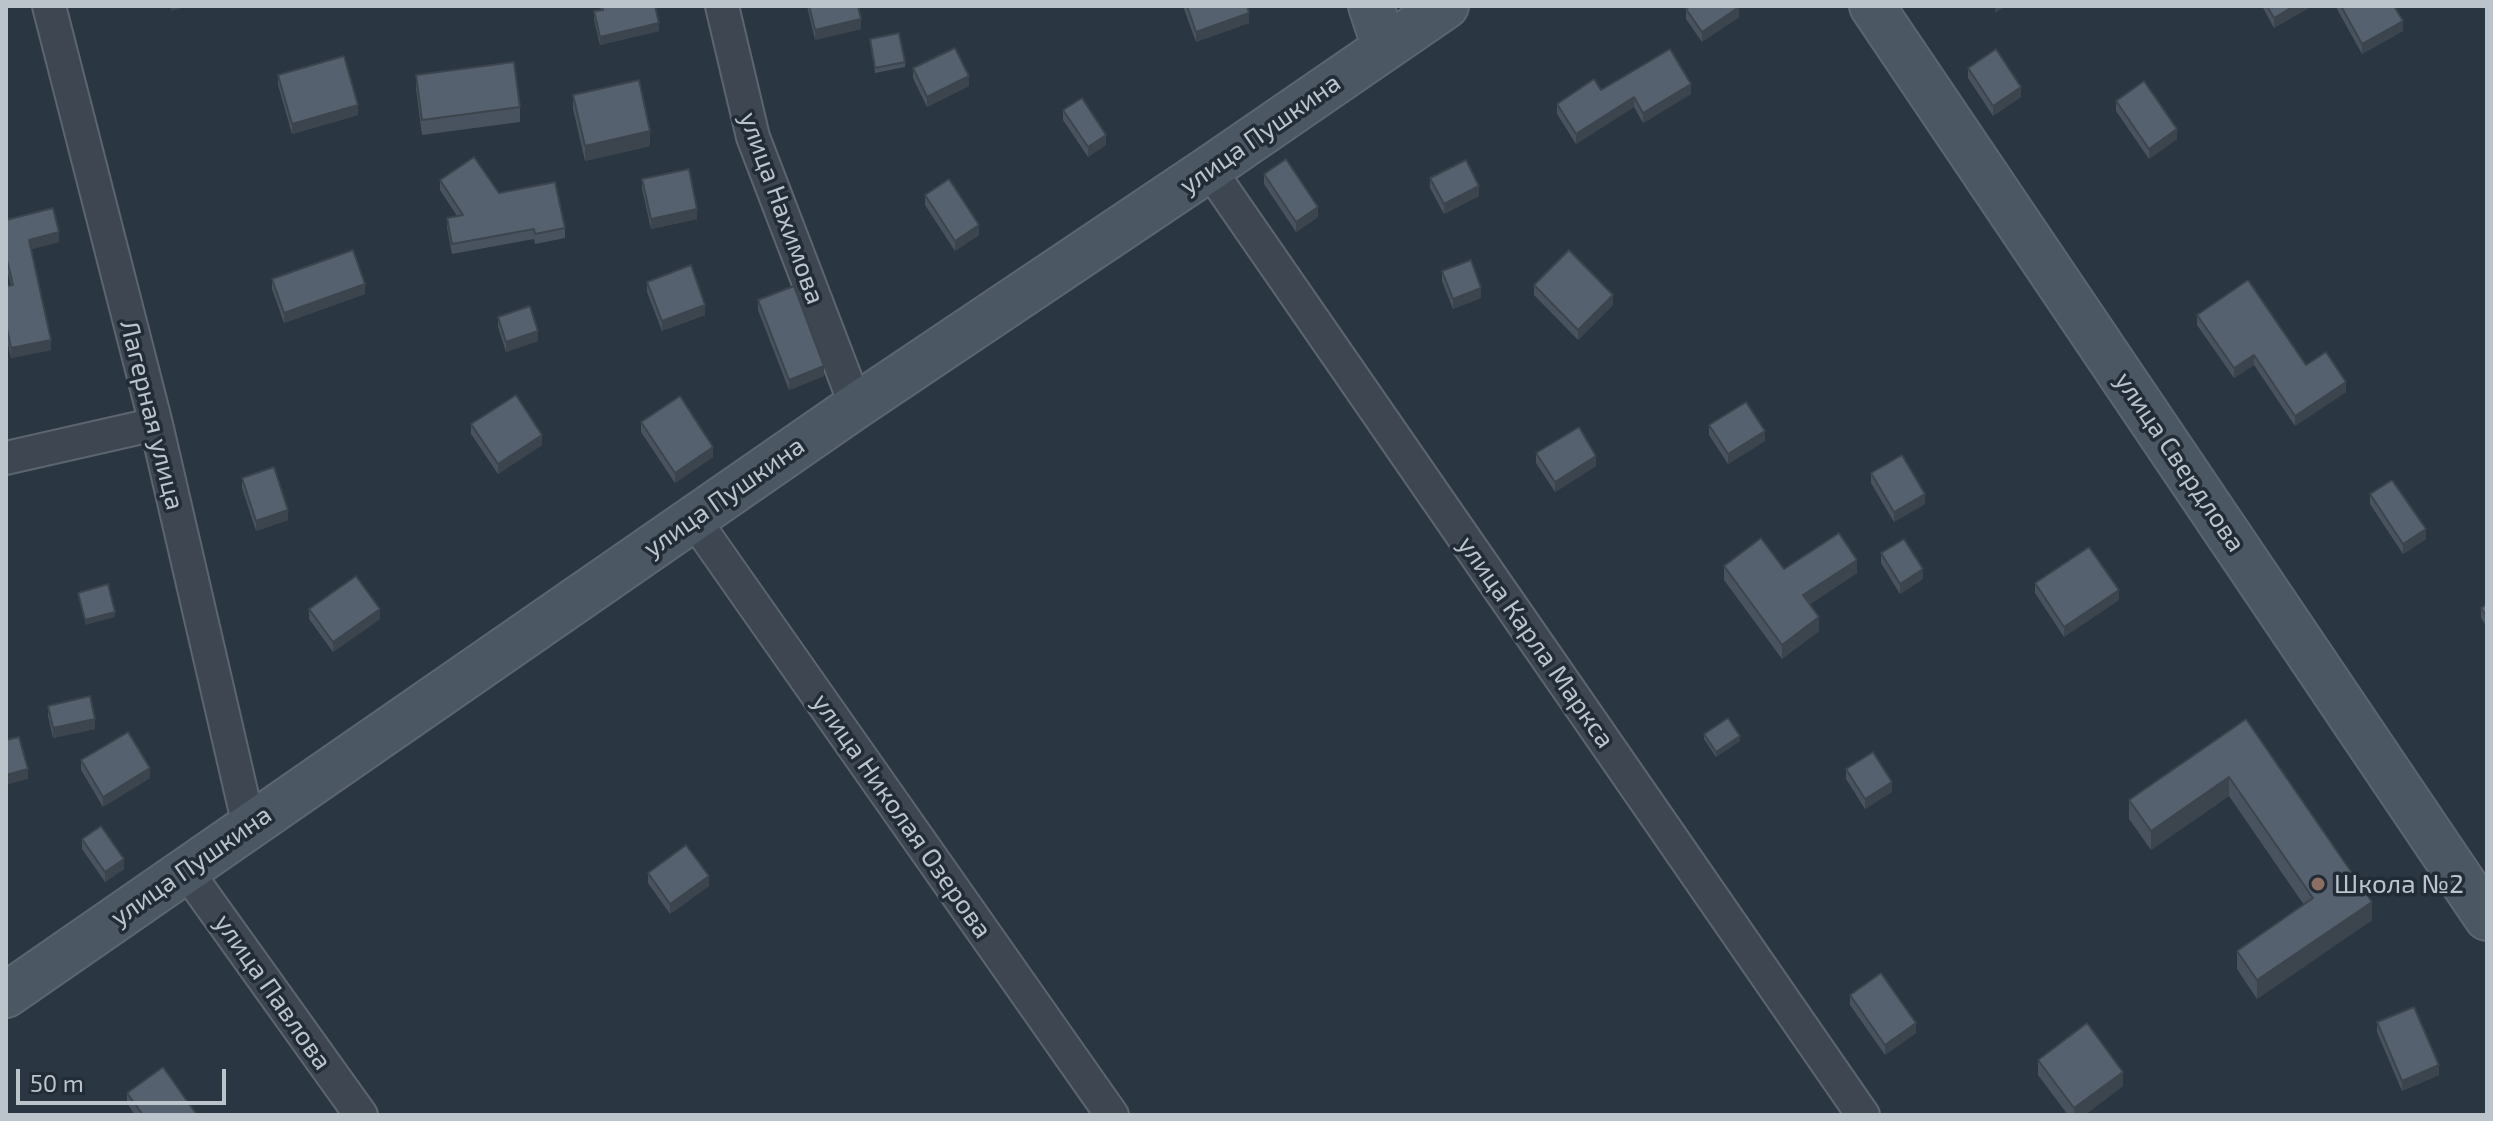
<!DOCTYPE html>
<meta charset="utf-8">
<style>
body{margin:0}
#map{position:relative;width:2493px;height:1121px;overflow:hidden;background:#2a3641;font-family:"Exo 2",sans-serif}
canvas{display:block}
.frame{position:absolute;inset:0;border:8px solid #bbc3cb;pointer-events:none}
.scale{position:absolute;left:16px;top:1069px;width:210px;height:36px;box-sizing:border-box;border:4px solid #bbc3cb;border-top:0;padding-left:10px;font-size:24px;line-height:28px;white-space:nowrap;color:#bbc3cb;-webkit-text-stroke:6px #222c37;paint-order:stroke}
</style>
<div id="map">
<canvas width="2493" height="1121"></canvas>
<div class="frame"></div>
<div class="scale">50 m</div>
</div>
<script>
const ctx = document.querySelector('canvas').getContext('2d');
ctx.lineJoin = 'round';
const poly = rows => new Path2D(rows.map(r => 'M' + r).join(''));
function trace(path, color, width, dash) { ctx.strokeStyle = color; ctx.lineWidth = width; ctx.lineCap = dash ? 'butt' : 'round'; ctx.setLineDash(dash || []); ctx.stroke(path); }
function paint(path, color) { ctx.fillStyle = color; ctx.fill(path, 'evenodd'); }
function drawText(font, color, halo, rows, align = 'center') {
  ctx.font = font + ' "Exo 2",sans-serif'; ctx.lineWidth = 7; ctx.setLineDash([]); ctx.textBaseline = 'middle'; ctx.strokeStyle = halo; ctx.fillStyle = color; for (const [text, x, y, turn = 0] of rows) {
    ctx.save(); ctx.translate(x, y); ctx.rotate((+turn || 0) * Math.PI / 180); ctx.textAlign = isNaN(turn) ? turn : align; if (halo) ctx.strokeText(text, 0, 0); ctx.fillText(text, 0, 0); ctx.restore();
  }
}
const street = poly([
 [49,6,156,424,249,826],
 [722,6,753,137,856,406],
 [1209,169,1863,1115],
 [6,458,156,424],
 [693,518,1112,1115],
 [185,869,361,1115]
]);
const secondary = poly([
 [1371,6,1385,48],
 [1872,6,2487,918],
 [6,995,856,406,1209,169,1446,6]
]);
const wall = poly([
 [600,6,655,6,659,31,600,45,594,20,594,11,601,10],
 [807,6,858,6,861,29,815,40],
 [1183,6,1247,6,1249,23,1196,42],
 [2262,6,2310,6,2310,7,2274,28],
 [2337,6,2394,6,2403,31,2362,54,2337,9],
 [1686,9,1739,17,1702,42,1686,19],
 [870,39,905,62,905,67,875,73],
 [913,68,969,86,927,107,913,78],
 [1968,68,2021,97,1993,116,1968,78],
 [278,75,358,115,292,134,278,85],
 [416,75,520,107,520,122,422,135,416,89],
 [1601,90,1691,94,1643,123,1634,107,1576,144,1557,114,1557,104],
 [573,95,650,146,585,161,573,109],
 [2116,101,2177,139,2149,159,2116,111],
 [1063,110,1106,145,1088,157,1063,120],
 [1264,174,1318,217,1296,232,1264,184],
 [1430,178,1479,196,1444,214,1430,188],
 [642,179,697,219,651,229,642,189],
 [440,180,499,193,565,228,565,238,535,244,534,239,452,254,447,228,447,218,457,216,440,190],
 [925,195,979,235,955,251,925,205],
 [6,220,59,242,31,249,51,350,11,358,6,334,6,286,11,285,6,266],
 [1442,271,1481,298,1453,309,1442,281],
 [272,279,365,294,284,323,272,289],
 [647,282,705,315,662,331,647,292],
 [1534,285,1613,305,1578,340,1534,295],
 [758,300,824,376,789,390,758,310],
 [2197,315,2306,365,2346,392,2295,426,2254,365,2234,378,2197,325],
 [498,317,538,341,506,352,498,327],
 [641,422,713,457,675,483,641,432],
 [471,424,542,445,498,474,471,434],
 [1709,425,1765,441,1728,464,1709,435],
 [1536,453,1596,466,1555,492,1536,463],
 [1871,473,1925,504,1894,522,1871,483],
 [242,478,288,520,256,531,242,488],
 [2370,494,2426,539,2403,554,2370,504],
 [1881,553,1923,579,1900,594,1881,563],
 [1724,566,1784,569,1857,573,1810,604,1819,631,1782,659,1724,580],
 [2035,583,2119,600,2064,637,2035,593],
 [2487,604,2487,627,2481,618,2481,608],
 [309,609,380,619,333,652,309,619],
 [48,706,95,729,53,738,48,716],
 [2246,719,2372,920,2257,999,2237,969,2237,951,2304,905,2229,796,2151,850,2129,819,2129,800],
 [1704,734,1740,741,1716,757,1704,739],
 [81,760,150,778,103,807,81,770],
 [1846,769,1892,792,1865,809,1846,779],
 [82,839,124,869,105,882,82,849],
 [648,873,709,886,670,914,648,883],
 [1850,995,1916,1033,1885,1055,1850,1005],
 [2377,1022,2439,1075,2402,1091,2377,1032],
 [2038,1060,2123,1086,2085,1115,2068,1115,2038,1075],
 [127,1093,197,1115,135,1115,127,1103]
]);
const shadedWall = poly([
 [171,6,190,6,171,11],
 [1995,6,2007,6,1995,13],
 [2294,6,2310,6,2310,7,2274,28,2274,18],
 [1739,7,1739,17,1702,42,1702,32],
 [1249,13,1249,23,1196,42,1196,32],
 [861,19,861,29,815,40,815,30],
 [2403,21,2403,31,2362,54,2362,44],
 [659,23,659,31,600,45,600,37],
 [969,76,969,86,927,107,927,97],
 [1691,84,1691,94,1643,123,1643,113],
 [2021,87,2021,97,1993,116,1993,106],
 [1634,97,1634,107,1576,144,1576,134],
 [358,105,358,115,292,134,292,124],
 [2177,129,2177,139,2149,159,2149,149],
 [650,131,650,146,585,161,585,146],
 [1106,135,1106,145,1088,157,1088,147],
 [1479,186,1479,196,1444,214,1444,204],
 [1318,207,1318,217,1296,232,1296,222],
 [697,209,697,219,651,229,651,219],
 [979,225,979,235,955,251,955,241],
 [59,232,59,242,29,250,29,240],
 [365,284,365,294,284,323,284,313],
 [1481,288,1481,298,1453,309,1453,299],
 [1613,295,1613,305,1578,340,1578,330],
 [705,305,705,315,662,331,662,321],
 [538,331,538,341,506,352,506,342],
 [51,340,51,350,11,358,11,348],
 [2254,355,2254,365,2234,378,2234,368],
 [824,366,824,376,789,390,789,380],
 [2346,382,2346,392,2295,426,2295,416],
 [1765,431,1765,441,1728,464,1728,454],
 [542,435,542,445,498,474,498,464],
 [713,447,713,457,675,483,675,473],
 [1596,456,1596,466,1555,492,1555,482],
 [1925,494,1925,504,1894,522,1894,512],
 [288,510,288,520,256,531,256,521],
 [2426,529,2426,539,2403,554,2403,544],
 [1857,560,1857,573,1803,609,1803,595],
 [1923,569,1923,579,1900,594,1900,584],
 [2119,590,2119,600,2064,637,2064,627],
 [380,609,380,619,333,652,333,642],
 [115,612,115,617,85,625,85,620],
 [1819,617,1819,631,1782,659,1782,645],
 [95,719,95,729,53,738,53,728],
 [1740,736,1740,741,1716,757,1716,752],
 [150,768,150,778,103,807,103,797],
 [28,769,28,779,6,785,6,775],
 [2229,777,2229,796,2151,850,2151,831],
 [1892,782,1892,792,1865,809,1865,799],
 [124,859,124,869,105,882,105,872],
 [709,876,709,886,670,914,670,904],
 [2372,902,2372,920,2257,999,2257,980],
 [1916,1023,1916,1033,1885,1055,1885,1045],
 [2439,1065,2439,1075,2402,1091,2402,1081],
 [2123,1072,2123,1086,2085,1115,2074,1115,2074,1108]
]);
const building = poly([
 [602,6,655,6,659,23,600,37,594,11,603,10,602,6],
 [809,6,858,6,861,19,815,30,809,6],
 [1187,6,1247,6,1249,13,1196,32,1187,6],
 [1691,6,1738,6,1739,7,1702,32,1686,9,1691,6],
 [2267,6,2294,6,2274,18,2267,6],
 [2341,6,2394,6,2403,21,2362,44,2341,6],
 [899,33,905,62,875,68,870,39,899,33],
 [955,48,969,76,927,97,913,68,955,48],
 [1670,49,1691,84,1643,113,1634,97,1576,134,1557,104,1594,79,1601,90,1670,49],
 [1996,49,2021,87,1993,106,1968,68,1996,49],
 [344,56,358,105,292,124,278,75,344,56],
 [514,62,520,107,422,120,416,75,514,62],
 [639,80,650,131,585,146,573,95,639,80],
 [2144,81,2177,129,2149,149,2116,101,2144,81],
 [1082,98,1106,135,1088,147,1063,110,1082,98],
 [474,157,499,193,555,182,565,228,535,234,534,229,452,244,447,218,463,215,440,180,474,157],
 [1286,159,1318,207,1296,222,1264,174,1286,159],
 [1466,160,1479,186,1444,204,1430,178,1466,160],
 [689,169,697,209,651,219,642,179,689,169],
 [949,179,979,225,955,241,925,195,949,179],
 [53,208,59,232,29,240,51,340,11,348,6,324,6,286,13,285,6,256,6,220,53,208],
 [353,250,365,284,284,313,272,279,353,250],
 [1569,250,1613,295,1578,330,1534,285,1569,250],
 [1471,260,1481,288,1453,299,1442,271,1471,260],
 [691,265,705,305,662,321,647,282,691,265],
 [2248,280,2306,365,2326,352,2346,382,2295,416,2254,355,2234,368,2197,315,2248,280],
 [794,286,824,366,789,380,758,300,794,286],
 [530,306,538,331,506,342,498,317,530,306],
 [516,395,542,435,498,464,471,424,516,395],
 [680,396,713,447,675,473,641,422,680,396],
 [1746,402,1765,431,1728,454,1709,425,1746,402],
 [1579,427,1596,456,1555,482,1536,453,1579,427],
 [1902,455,1925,494,1894,512,1871,473,1902,455],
 [274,467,288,510,256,521,242,478,274,467],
 [2392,480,2426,529,2403,544,2370,494,2392,480],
 [1839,533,1857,560,1803,595,1819,617,1782,645,1724,566,1761,538,1784,569,1839,533],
 [1904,539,1923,569,1900,584,1881,553,1904,539],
 [2089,547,2119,590,2064,627,2035,583,2089,547],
 [356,576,380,609,333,642,309,609,356,576],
 [108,584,115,612,85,620,78,593,108,584],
 [2487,604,2487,617,2481,608,2487,604],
 [90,696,95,719,53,728,48,706,90,696],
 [1728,718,1740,736,1716,752,1704,734,1728,718],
 [2246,719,2372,902,2257,980,2237,951,2313,898,2229,777,2151,831,2129,800,2246,719],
 [128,732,150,768,103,797,81,760,128,732],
 [19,737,28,769,6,775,6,740,19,737],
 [1873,752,1892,782,1865,799,1846,769,1873,752],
 [101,826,124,859,105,872,82,839,101,826],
 [686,845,709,876,670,904,648,873,686,845],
 [1881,973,1916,1023,1885,1045,1850,995,1881,973],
 [2414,1007,2439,1065,2402,1081,2377,1022,2414,1007],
 [2087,1023,2123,1072,2074,1108,2038,1060,2087,1023],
 [163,1067,197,1115,143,1115,127,1093,163,1067]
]);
const markers = [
 [2318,884,8,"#8d6e63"]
];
const streetNames = [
 ["улица Пушкина",1260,134,-35],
 ["улица Нахимова",782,208,70],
 ["Лагерная улица",152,415,76],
 ["улица Свердлова",2180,462,56],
 ["улица Пушкина",724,497,-35],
 ["улица Карла Маркса",1536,642,55],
 ["улица Николая Озерова",902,816,55],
 ["улица Пушкина",191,866,-35],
 ["улица Павлова",273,992,55]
];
const poiNames = [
 ["Школа №2",2334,884]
];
trace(street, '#5c656f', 36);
trace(secondary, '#5c656f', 48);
trace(street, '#3e4751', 32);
trace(secondary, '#4c5764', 44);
paint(wall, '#49535f');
paint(shadedWall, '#3c444d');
paint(building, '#55616e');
trace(building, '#3c444d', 2);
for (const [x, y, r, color] of markers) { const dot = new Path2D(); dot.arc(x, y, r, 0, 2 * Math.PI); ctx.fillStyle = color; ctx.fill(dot); trace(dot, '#222c37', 3); }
drawText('26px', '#bbc3cb', '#222c37', streetNames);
drawText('26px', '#bbc3cb', '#222c37', poiNames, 'left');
</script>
